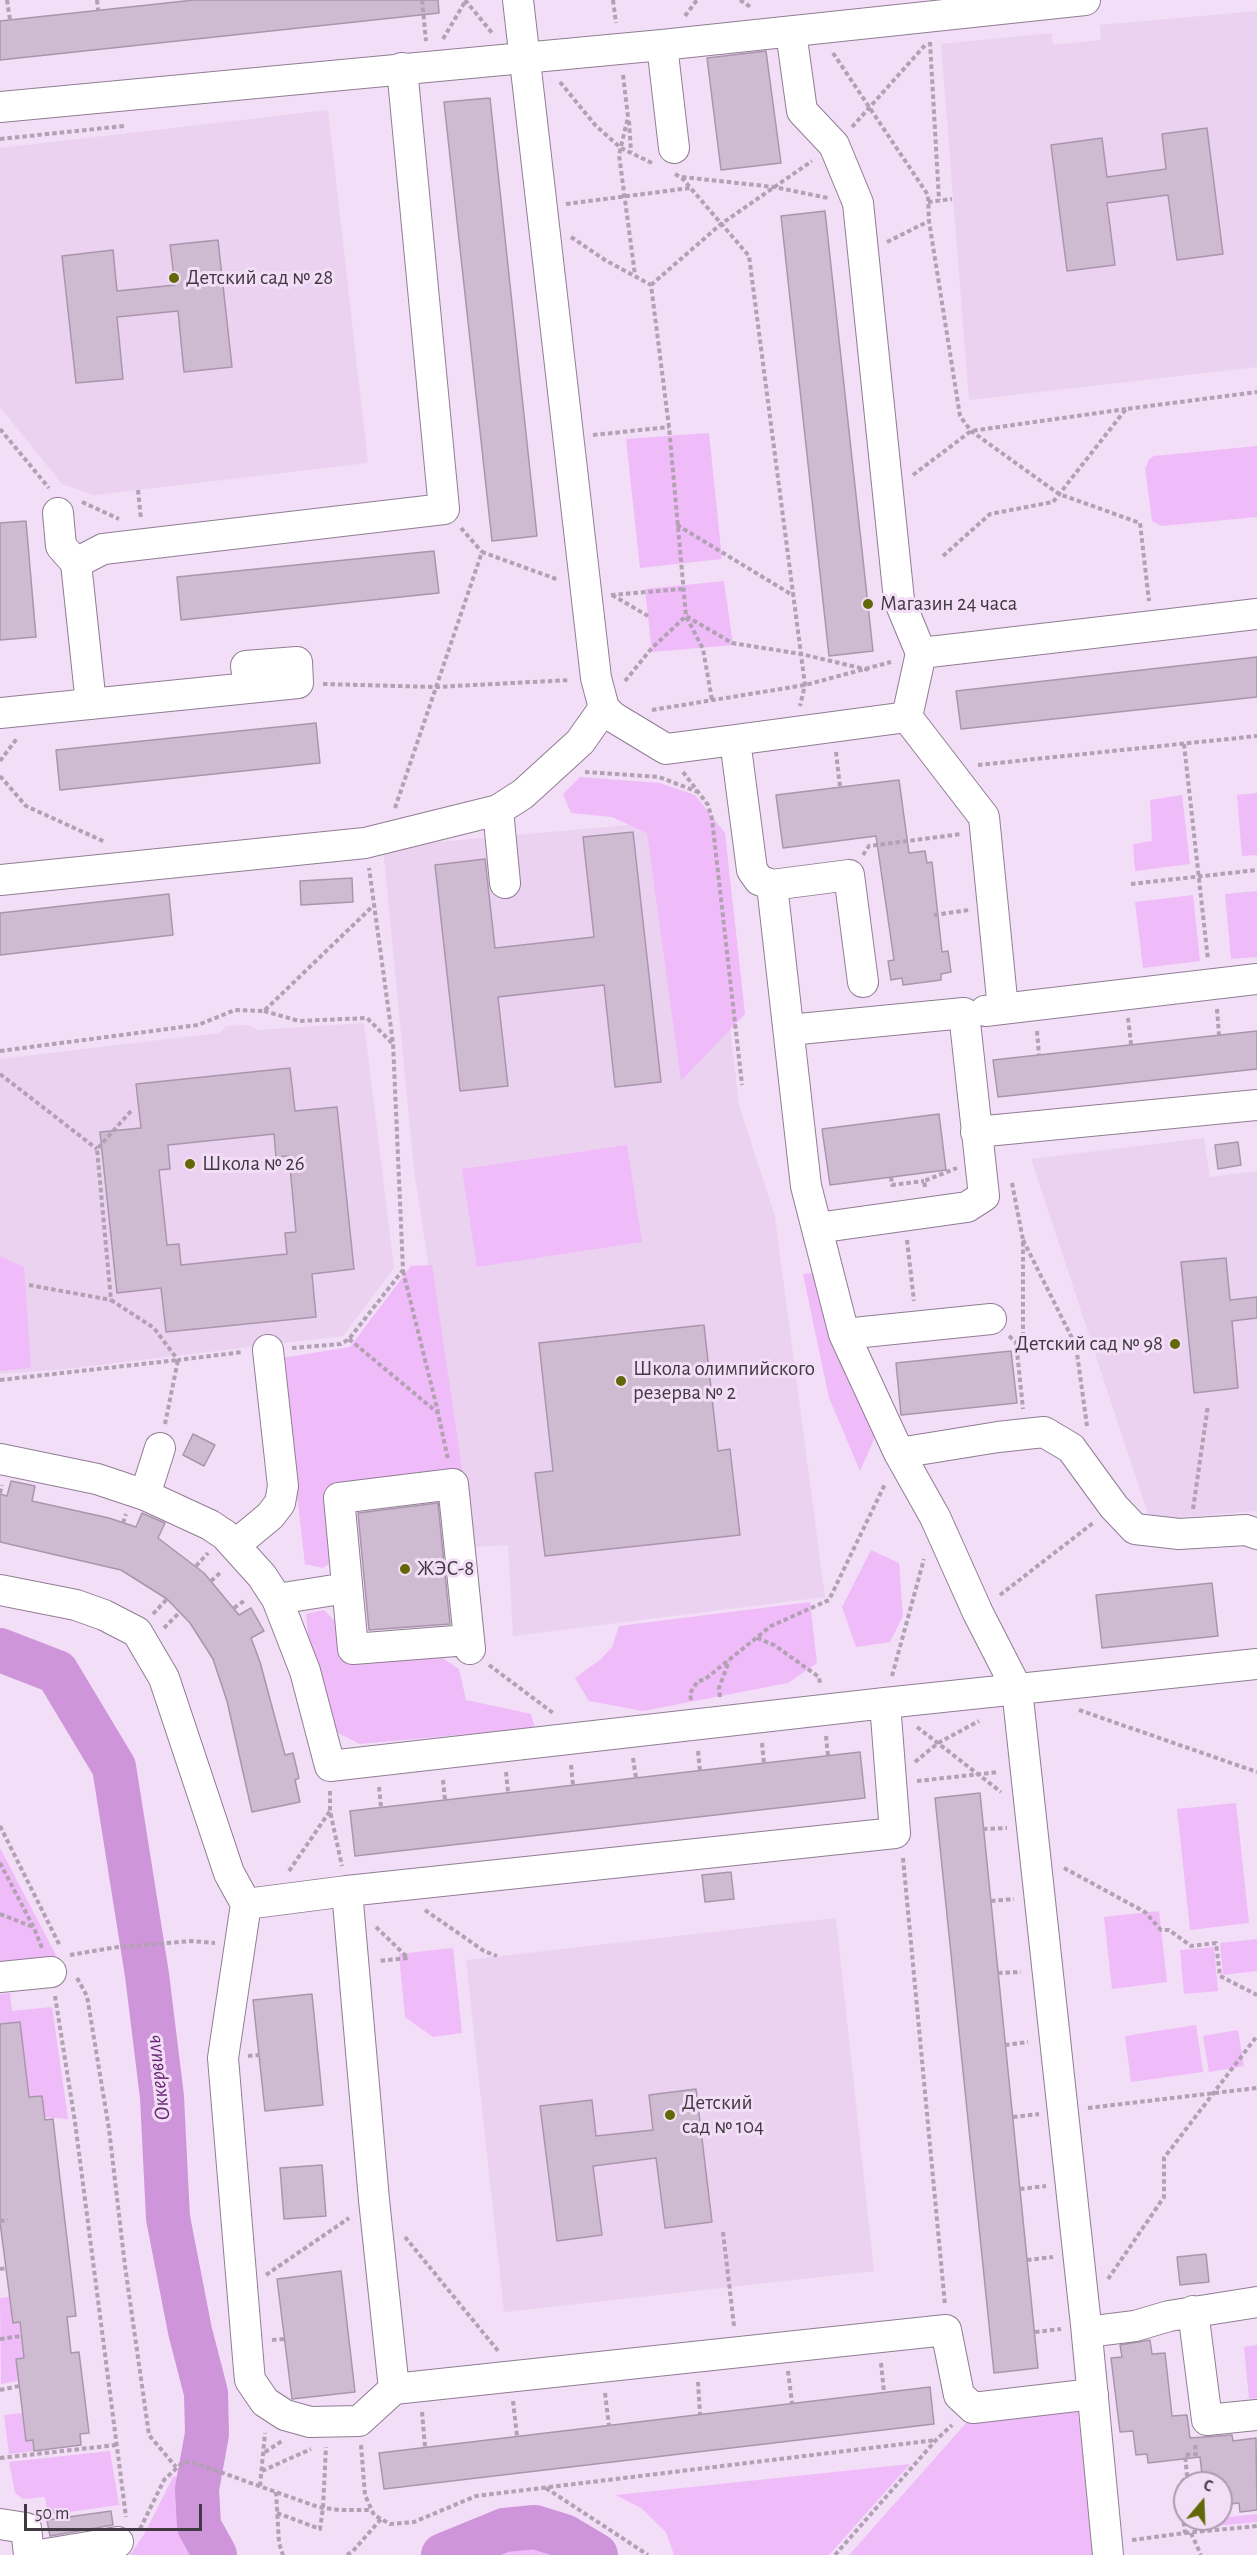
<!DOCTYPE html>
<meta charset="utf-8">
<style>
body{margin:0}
#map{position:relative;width:1257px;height:2555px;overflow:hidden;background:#f2def6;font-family:"Alegreya Sans",sans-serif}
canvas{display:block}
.north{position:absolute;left:1173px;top:2471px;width:60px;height:60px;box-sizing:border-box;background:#f2def6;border:2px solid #ab9cae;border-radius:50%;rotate:19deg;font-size:16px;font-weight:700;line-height:24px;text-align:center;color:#413942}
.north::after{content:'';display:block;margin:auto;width:21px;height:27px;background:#626807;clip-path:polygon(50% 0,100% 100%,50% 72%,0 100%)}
.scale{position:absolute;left:24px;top:2504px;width:178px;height:27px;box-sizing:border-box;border:3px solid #413942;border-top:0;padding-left:8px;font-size:18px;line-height:21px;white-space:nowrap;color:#413942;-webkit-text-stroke:4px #f2def6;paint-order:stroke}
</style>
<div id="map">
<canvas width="1257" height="2555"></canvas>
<div class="north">С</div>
<div class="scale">50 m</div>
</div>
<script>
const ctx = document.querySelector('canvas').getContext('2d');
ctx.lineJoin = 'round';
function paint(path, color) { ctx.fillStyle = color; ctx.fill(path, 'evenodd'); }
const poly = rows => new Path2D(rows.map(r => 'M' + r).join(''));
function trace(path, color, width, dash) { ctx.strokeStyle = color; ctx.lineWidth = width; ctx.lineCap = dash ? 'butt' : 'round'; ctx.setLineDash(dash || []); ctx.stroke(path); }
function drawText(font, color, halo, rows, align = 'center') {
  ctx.font = font + ' "Alegreya Sans",sans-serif'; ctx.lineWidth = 6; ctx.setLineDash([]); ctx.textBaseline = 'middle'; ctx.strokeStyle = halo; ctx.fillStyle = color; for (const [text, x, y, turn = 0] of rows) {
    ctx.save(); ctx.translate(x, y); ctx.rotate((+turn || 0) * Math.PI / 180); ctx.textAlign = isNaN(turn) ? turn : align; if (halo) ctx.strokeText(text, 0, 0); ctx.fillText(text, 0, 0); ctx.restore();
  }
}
const built = poly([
 [1257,11,1257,367,969,400,941,44,1052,33,1053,45,1101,40,1100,25],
 [328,110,368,463,94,495,62,484,0,407,0,148],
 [673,821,710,854,739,1105,775,1217,825,1597,513,1636,508,1545,471,1547,414,1170,383,847],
 [364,1023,394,1268,343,1336,65,1369,0,1374,0,1059,219,1033,226,1026,248,1025,257,1030],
 [1204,1138,1210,1177,1257,1171,1257,1511,1150,1520,1031,1159],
 [836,1918,874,2271,504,2312,466,1960]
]);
const green = poly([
 [709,433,722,559,640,568,626,439],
 [1257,446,1257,517,1162,526,1152,521,1145,469,1149,459,1154,456],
 [724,581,733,645,652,652,645,589],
 [580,777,660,783,695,795,725,833,745,1014,681,1081,647,833,612,817,571,813,563,794],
 [1257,793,1257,855,1242,856,1237,795],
 [1182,795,1190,864,1135,871,1133,844,1152,841,1150,800],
 [1257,891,1257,957,1231,959,1225,894],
 [1193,895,1200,961,1143,968,1135,902],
 [627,1145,642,1242,477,1267,462,1169],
 [0,1256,24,1267,31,1368,0,1371],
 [432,1265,463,1476,333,1486,338,1557,323,1568,305,1564,281,1358,350,1347,411,1266],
 [821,1272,876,1435,860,1471,829,1398,803,1274],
 [871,1550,899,1563,903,1616,890,1642,856,1647,842,1607],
 [810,1602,817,1663,788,1683,643,1711,589,1701,575,1678,601,1659,612,1647,619,1626],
 [324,1610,339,1625,351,1663,442,1658,459,1669,466,1700,531,1714,535,1728,360,1744,332,1730,325,1690,308,1635,306,1614],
 [1236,1803,1249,1923,1190,1930,1177,1809],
 [0,1848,59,1961,0,1967],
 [1159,1911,1167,1982,1112,1989,1104,1917],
 [1257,1939,1257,1971,1223,1975,1220,1943],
 [1214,1947,1218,1991,1184,1994,1180,1950],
 [453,1948,462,2033,433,2037,405,2017,399,1954],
 [10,1993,12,2011,52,2007,68,2119,45,2117,42,2096,29,2097,20,2022,0,2024,0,1994],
 [1196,2025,1203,2072,1131,2082,1125,2036],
 [1238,2030,1244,2066,1209,2072,1203,2036],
 [10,2297,13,2323,19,2322,24,2358,16,2360,18,2381,1,2384,0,2298],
 [1257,2345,1257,2398,1249,2399,1244,2347],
 [1078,2412,1093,2555,849,2555,968,2421],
 [22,2413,26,2440,33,2440,34,2451,9,2454,4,2415],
 [110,2451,119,2505,48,2515,45,2497,23,2499,15,2493,9,2462],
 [910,2464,829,2555,674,2555,666,2532,641,2508,616,2495],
 [190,2472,188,2520,204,2555,130,2555,145,2533,173,2477],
 [1221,2513,1228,2517,1257,2514,1257,2522,1192,2528,1191,2519,1221,2519],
 [540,2540,569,2555,467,2555,499,2541]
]);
const water = poly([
 [555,2526,582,2535,615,2555,578,2555,549,2540]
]);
const river = poly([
 [0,1650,57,1672,114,1767,147,1975,162,2097,168,2218,190,2331,206,2393,207,2434,197,2489,199,2526,215,2555],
 [443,2555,504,2530,535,2527,564,2536,596,2555]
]);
const building = poly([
 [194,0,438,0,439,13,0,60,0,21,194,0],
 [766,51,781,163,721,170,707,58,766,51],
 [490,98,537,536,492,541,444,102,490,98],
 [1207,128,1223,254,1177,260,1168,195,1107,203,1115,265,1067,271,1051,145,1102,138,1107,177,1166,169,1162,134,1207,128],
 [825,211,873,651,829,656,781,216,825,211],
 [218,240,232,367,184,372,178,311,117,317,123,379,76,383,62,256,113,250,117,291,175,285,170,245,218,240],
 [26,521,36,637,0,640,0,523,26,521],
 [434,551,439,593,181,620,177,577,434,551],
 [1257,657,1257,697,961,729,956,691,1257,657],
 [316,723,320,763,60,790,56,750,316,723],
 [899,780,909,853,925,851,927,863,932,862,942,952,948,951,951,972,941,974,941,980,903,985,902,978,891,980,888,961,894,960,876,836,783,848,776,795,899,780],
 [633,832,661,1082,615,1087,604,985,498,997,508,1086,460,1091,435,865,485,859,495,948,594,937,583,837,633,832],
 [352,878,353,902,301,905,300,881,352,878],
 [169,894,173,935,0,955,0,913,169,894],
 [1257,1031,1257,1069,998,1097,993,1060,1257,1031],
 [290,1068,295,1111,337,1107,354,1269,312,1274,316,1317,166,1332,161,1288,117,1293,100,1132,141,1128,136,1084,290,1068],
 [274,1134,276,1157,289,1156,296,1232,285,1233,287,1254,181,1265,179,1244,167,1245,159,1170,170,1169,168,1145,274,1134],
 [939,1114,946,1170,830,1185,822,1129,939,1114],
 [1238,1142,1241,1165,1218,1169,1215,1145,1238,1142],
 [1226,1258,1230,1300,1257,1297,1257,1318,1232,1321,1238,1388,1194,1393,1181,1262,1226,1258],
 [704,1325,718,1451,730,1449,740,1535,545,1556,535,1473,553,1471,539,1343,704,1325],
 [1011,1351,1017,1403,901,1415,896,1363,1011,1351],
 [193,1434,215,1445,204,1466,183,1455,193,1434],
 [11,1481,35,1486,32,1501,109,1518,136,1527,142,1513,165,1523,158,1538,204,1573,239,1615,251,1608,264,1631,251,1638,260,1662,285,1755,293,1753,299,1778,295,1780,300,1802,252,1812,227,1701,213,1659,190,1623,167,1599,121,1570,0,1542,0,1494,7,1496,11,1481],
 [438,1503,450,1624,369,1630,358,1513,438,1503],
 [1212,1583,1218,1636,1102,1648,1096,1595,1212,1583],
 [860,1752,865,1798,355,1856,350,1811,860,1752],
 [980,1793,1038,2368,994,2373,935,1798,980,1793],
 [731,1872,734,1899,705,1902,702,1875,731,1872],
 [312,1994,323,2105,265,2111,253,2000,312,1994],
 [20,2022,29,2097,42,2096,45,2120,53,2119,76,2316,67,2317,71,2353,79,2352,89,2433,80,2434,81,2445,34,2451,33,2440,26,2441,16,2359,24,2358,20,2322,13,2323,0,2222,0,2024,20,2022],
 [696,2089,712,2222,665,2228,656,2158,593,2166,602,2235,557,2241,540,2106,592,2100,596,2136,653,2130,649,2095,696,2089],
 [322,2165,326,2216,284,2219,280,2168,322,2165],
 [1206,2254,1209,2282,1180,2285,1177,2257,1206,2254],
 [341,2271,355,2392,292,2399,277,2279,341,2271],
 [1150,2340,1152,2354,1165,2353,1172,2416,1187,2415,1190,2438,1232,2435,1233,2441,1256,2438,1257,2510,1240,2512,1239,2503,1221,2505,1221,2483,1203,2483,1200,2457,1148,2463,1147,2454,1136,2455,1133,2431,1120,2432,1111,2358,1122,2357,1120,2345,1150,2340],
 [930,2387,934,2424,384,2489,379,2453,930,2387],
 [111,2511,113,2525,50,2536,47,2520,111,2511]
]);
const path = poly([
 [7,0,10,20],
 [97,0,98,10],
 [187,0,188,1],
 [422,0,426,41],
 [465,0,493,34],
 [613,0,616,23],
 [740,0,752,8],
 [685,16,697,0],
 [443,39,466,0],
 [930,42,939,200],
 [833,53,928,195,929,221,960,416,971,431,1059,494,1140,523,1149,601],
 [623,75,628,117,619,155,635,275],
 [560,82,596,126,621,148,652,163],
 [629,121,631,152],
 [852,127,927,43],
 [0,139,124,126],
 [675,174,682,178,749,256,805,685,800,706],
 [682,177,774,187,828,198],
 [928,202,952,199],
 [566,204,690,188],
 [571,237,605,260,651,285,669,427,686,616,703,649,712,700],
 [887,242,929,221],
 [651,285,721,224,812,161],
 [0,429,49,488],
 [593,435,669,427],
 [913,475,971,431,1126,409],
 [138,490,141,519],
 [82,502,119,519],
 [677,525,794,596],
 [461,528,482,552],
 [943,556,990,514,1053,502,1126,409,1257,392],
 [611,595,682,589],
 [612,595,648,616],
 [625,681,651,649,686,616,732,643,801,654,869,670],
 [323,684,436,687,570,680],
 [652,710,805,685,891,662],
 [1184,744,1208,960],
 [836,752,840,787],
 [0,761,18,737],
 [978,765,1257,736],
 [585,772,659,777,698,792],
 [683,772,708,805,712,819,742,1085],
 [0,776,26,806,105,842],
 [395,808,482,552,559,580],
 [863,855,869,846,961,834],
 [1131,884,1257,870],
 [934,915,969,910],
 [1217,1009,1219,1035],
 [264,1011,299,1021,367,1018,392,1043],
 [1128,1018,1131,1044],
 [1037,1031,1039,1055],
 [0,1051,198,1025,235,1010,264,1011,375,904],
 [0,1074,97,1149],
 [131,1111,97,1149,111,1300,154,1328,178,1360,243,1352],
 [891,1177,892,1185,924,1181],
 [1012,1183,1023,1240,1023,1340,1016,1342],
 [925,1187,924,1181,957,1168],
 [907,1240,914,1301],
 [1023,1240,1076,1346,1087,1426],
 [403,1271,438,1412],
 [29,1285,111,1300],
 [1009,1336,1016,1342,1023,1409],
 [349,1339,438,1413,448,1459],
 [292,1348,341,1344,349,1339,403,1270,393,1043,369,868],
 [0,1380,178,1360,165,1424],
 [0,1493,2,1485],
 [1193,1509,1208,1405],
 [123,1523,126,1514],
 [196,1566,208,1553],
 [211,1581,222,1571],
 [1000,1595,1093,1523],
 [234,1608,244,1601],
 [153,1614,167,1599],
 [164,1628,180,1612],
 [757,1638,774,1645,819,1677,820,1684],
 [489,1665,553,1713],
 [892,1676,924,1559],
 [720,1697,719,1688,729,1661],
 [691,1700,690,1693,698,1681,704,1680,771,1626,829,1600,885,1484],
 [1079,1710,1257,1772],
 [917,1727,1001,1792],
 [826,1736,828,1756],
 [762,1743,764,1764],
 [698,1751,700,1771],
 [633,1758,636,1778],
 [915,1762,938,1743,979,1721],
 [571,1765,573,1785],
 [506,1772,508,1792],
 [443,1780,445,1800],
 [917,1781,999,1772],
 [379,1787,381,1807],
 [330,1791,330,1811,342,1866],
 [0,1826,60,1946],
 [983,1829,1007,1828],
 [903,1858,945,2305],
 [0,1863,34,1928,42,1948],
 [1064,1868,1145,1912,1161,1930,1169,1930,1191,1946,1216,1943,1220,1976,1257,1995],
 [289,1871,330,1811],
 [991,1901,1014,1899],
 [425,1910,484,1951,497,1956],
 [0,1914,33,1927],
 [376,1927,408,1958,378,1961],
 [70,1955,118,1947,192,1941,215,1943],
 [998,1973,1021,1972],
 [77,1978,87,1996,109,2129,125,2266,149,2435,176,2467],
 [55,1996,75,2122,126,2517],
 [1005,2045,1028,2042],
 [248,2056,259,2055],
 [1088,2108,1257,2088],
 [1013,2117,1039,2114],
 [1020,2189,1046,2186],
 [0,2221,8,2220],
 [723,2232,734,2326],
 [405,2237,499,2352],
 [1027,2260,1053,2257],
 [0,2269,6,2268],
 [266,2275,349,2218],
 [1108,2279,1164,2197,1164,2158,1257,2036],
 [1035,2332,1061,2329],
 [0,2339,21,2336],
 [272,2340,284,2339],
 [881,2363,884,2392],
 [788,2371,792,2403],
 [698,2382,700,2414],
 [0,2390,19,2386],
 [605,2393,609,2426],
 [513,2401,517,2436],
 [422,2412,425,2447],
 [361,2445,365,2495,374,2515,390,2524,414,2522,476,2496,936,2440],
 [265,2452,282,2441],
 [0,2458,116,2445],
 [262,2471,311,2449],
 [260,2486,265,2433],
 [546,2488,648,2555],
 [276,2492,279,2543,283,2555],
 [277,2513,320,2529,323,2508,326,2447],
 [140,2529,164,2480,183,2462,192,2462,318,2507,339,2510,371,2510],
 [1185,2533,1257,2526],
 [1191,2533,1201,2555],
 [1132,2540,1185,2533,1179,2487,1187,2475,1185,2455,1196,2454,1195,2443],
 [347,2555,353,2551,381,2519],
 [835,2555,936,2440,952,2425]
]);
const minor = poly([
 [518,0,596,678,604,708,613,717,666,749,735,740,752,870,759,880,772,885,806,1186,844,1334,899,1453,935,1517,978,1613,1017,1689,1086,2325,1108,2555],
 [791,32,802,111,834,145,858,203,899,600,921,653],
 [662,45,674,148],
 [0,107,662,45,1085,0],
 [58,513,61,546,76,563,91,704],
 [76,563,103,549,444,509,402,68],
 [0,713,298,683,297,662,246,666,249,688],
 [907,717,984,817,1003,1009],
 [735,740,907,717,921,653,1257,614],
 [498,810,505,883],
 [0,880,365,843,498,810,523,794,580,742,604,708],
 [772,885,849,875,863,982],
 [985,1011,1257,979],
 [789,1030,964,1013,984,1196,967,1207,817,1228],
 [976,1132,1257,1105],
 [844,1334,991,1319],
 [899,1453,998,1437,1044,1432,1071,1448,1114,1507,1135,1529,1179,1534,1246,1530,1257,1534],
 [0,1459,97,1479,145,1495,210,1525,225,1535,262,1576,277,1599,305,1671,330,1766,885,1703,1257,1664],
 [145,1495,160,1448],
 [235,1545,270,1516,280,1503,283,1486,268,1350],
 [0,1590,76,1605,104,1615,137,1632,164,1678,229,1873,246,1904],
 [277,1599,347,1588],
 [468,1640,353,1649,339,1498,453,1484,470,1649],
 [885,1703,895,1833,347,1891,374,2200,394,2389,946,2330,959,2395,973,2408,1093,2394],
 [347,1891,246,1904,223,2058,249,2370,250,2380,265,2402,285,2415,310,2422,359,2421,394,2389],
 [0,1977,51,1972],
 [1193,2311,1207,2420,1257,2415],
 [1087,2332,1135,2326,1169,2316,1257,2302],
 [0,2524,26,2528,29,2555],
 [40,2555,118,2542]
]);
const markers = [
 [174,278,6,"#626807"],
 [868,604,6,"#626807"],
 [190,1164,6,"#626807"],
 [1175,1344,6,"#626807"],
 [621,1381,6,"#626807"],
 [405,1569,6,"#626807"],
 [670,2115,6,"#626807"]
];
const poiNames = [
 ["Детский сад № 28",186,278],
 ["Магазин 24 часа",880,604],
 ["Школа № 26",202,1164],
 ["Детский сад № 98",1163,1344,"right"],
 ["Школа олимпийского",633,1369],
 ["резерва № 2",633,1393],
 ["ЖЭС-8",417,1569],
 ["Детский",682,2103],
 ["сад № 104",682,2127]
];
const waterNames = [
 ["Оккервиль",158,2078,-97]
];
paint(built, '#ebd2f0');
paint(green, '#f0bbf9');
paint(water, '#cf95da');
trace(river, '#cf95da', 44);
paint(building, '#cebad1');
trace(building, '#a996ac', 1.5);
trace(minor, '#907d93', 32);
trace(path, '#b1a1b3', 4, [4.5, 3]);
trace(minor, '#fff', 30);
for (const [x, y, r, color] of markers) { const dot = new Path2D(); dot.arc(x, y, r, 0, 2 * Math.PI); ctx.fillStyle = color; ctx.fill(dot); trace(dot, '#f2def6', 2); }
drawText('21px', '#413942', '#f2def6', poiNames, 'left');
drawText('italic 22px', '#682375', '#f2def6', waterNames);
</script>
